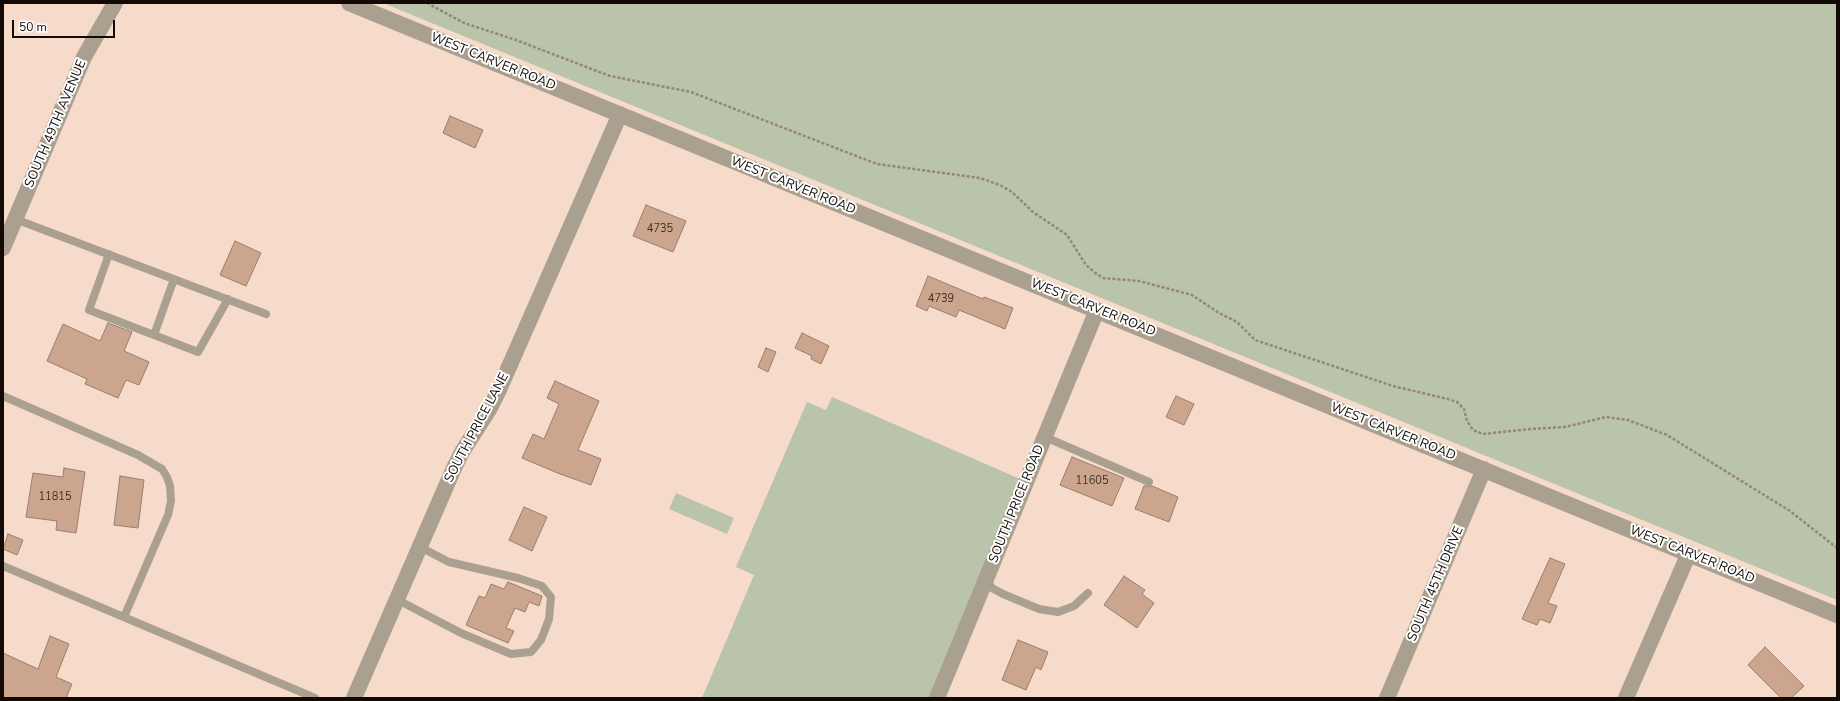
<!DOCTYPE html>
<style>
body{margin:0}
#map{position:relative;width:1840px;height:701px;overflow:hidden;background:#f6daca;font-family:"Nunito Sans",sans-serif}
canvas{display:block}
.frame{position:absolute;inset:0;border:4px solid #130a05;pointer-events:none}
.scale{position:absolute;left:12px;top:20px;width:103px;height:18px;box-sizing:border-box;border:2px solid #130a05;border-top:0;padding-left:5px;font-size:12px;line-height:14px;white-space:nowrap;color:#130a05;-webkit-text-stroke:3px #fff;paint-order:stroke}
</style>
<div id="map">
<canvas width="1840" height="701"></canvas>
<div class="frame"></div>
<div class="scale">50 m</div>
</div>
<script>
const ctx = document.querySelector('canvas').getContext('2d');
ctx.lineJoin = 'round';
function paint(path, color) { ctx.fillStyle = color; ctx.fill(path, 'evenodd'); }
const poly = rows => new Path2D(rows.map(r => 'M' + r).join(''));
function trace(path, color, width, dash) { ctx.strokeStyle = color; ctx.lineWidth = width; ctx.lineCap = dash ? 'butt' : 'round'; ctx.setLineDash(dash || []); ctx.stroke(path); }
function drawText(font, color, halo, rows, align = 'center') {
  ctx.font = font + ' "Nunito Sans",sans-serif'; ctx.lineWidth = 4; ctx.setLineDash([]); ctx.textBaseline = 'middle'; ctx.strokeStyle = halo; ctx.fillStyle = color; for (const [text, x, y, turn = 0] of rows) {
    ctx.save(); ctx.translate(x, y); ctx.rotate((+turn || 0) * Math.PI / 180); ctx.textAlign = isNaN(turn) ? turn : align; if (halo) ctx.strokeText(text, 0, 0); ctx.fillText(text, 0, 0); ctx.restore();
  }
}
const green = poly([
 [383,3,1837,3,1837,600],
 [832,397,1020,479,930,698,702,698,754,575,736,567,807,402,826,410],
 [676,493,734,518,727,534,669,509]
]);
const building = poly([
 [450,116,483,130,475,148,443,133,450,116],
 [646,205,686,221,673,252,633,236,646,205],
 [235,241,261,253,246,286,220,275,235,241],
 [928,276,983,299,984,297,1013,308,1005,329,959,310,956,317,929,306,927,311,916,306,928,276],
 [108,323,132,332,124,351,149,362,139,385,126,380,118,398,85,384,87,379,47,361,63,324,100,341,108,323],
 [802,333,829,346,821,364,811,359,812,356,795,348,802,333],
 [766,348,776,352,768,372,758,367,766,348],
 [555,381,599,401,578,450,601,459,591,485,560,474,522,458,533,434,544,439,559,404,547,398,555,381],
 [1176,396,1194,404,1184,425,1166,417,1176,396],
 [1072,457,1124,478,1112,506,1060,485,1072,457],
 [64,468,85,472,76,533,56,530,57,521,26,517,33,473,63,477,64,468],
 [120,476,144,480,138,528,114,525,120,476],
 [1144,486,1152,486,1178,497,1169,522,1135,509,1144,486],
 [524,507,547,517,532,551,509,540,524,507],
 [8,534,23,540,17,555,3,549,8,534],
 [1550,558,1565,564,1548,603,1557,606,1550,623,1540,619,1537,625,1522,619,1550,558],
 [1124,576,1145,590,1142,594,1154,603,1137,628,1104,605,1124,576],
 [508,582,542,596,539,606,529,602,525,612,515,608,506,628,514,631,508,643,466,625,479,596,485,598,491,584,504,589,508,582],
 [50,636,69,644,56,677,72,684,66,698,3,698,3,653,38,669,50,636],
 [1018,640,1048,652,1041,670,1036,667,1026,690,1002,680,1018,640],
 [1765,647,1804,686,1791,698,1781,698,1748,665,1765,647]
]);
const path = poly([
 [427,3,464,23,516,40,610,76,691,92,877,164,980,178,1000,185,1012,192,1033,212,1067,235,1086,265,1094,272,1103,278,1139,281,1192,295,1219,313,1237,322,1255,340,1393,386,1448,399,1457,402,1464,409,1467,421,1473,430,1483,434,1530,429,1565,427,1606,417,1628,420,1667,435,1790,511,1837,548]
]);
const lane = poly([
 [15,219,266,314],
 [109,254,89,310,154,335,174,279],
 [154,335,198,352,228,299],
 [3,396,138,455,162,469,167,477,170,486,171,501,168,515,124,617],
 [1045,437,1149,482],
 [3,566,315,698],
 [986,578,992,588,1003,594,1039,609,1058,612,1074,606,1088,593],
 [396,599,461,633,511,654,531,652,541,640,549,619,551,597,542,586,518,578,449,562,420,547]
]);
const street = poly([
 [349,3,1837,615],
 [3,248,84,57,115,3],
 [354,698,454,468,462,452,490,408,498,392,620,114],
 [937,698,1097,310],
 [1387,698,1484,469],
 [1626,698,1689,553]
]);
const numberNames = [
 ["4735",660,229],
 ["4739",941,299],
 ["11605",1092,481],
 ["11815",55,497]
];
const streetNames = [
 ["WEST CARVER ROAD",493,62,22],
 ["SOUTH 49TH AVENUE",56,124,-67],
 ["WEST CARVER ROAD",793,186,22],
 ["WEST CARVER ROAD",1093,308,22],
 ["SOUTH PRICE LANE",477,428,-62],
 ["WEST CARVER ROAD",1393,432,22],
 ["SOUTH PRICE ROAD",1017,504,-68],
 ["WEST CARVER ROAD",1692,555,22],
 ["SOUTH 45TH DRIVE",1436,584,-67]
];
paint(green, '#b9c4ab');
paint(building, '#cca58e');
trace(building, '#977e6f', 1);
trace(path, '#988478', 2.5, [3, 2]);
trace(lane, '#aaa090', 8);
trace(street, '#aaa090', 16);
drawText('11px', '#413127', null, numberNames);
drawText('13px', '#130a05', '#fff', streetNames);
</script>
